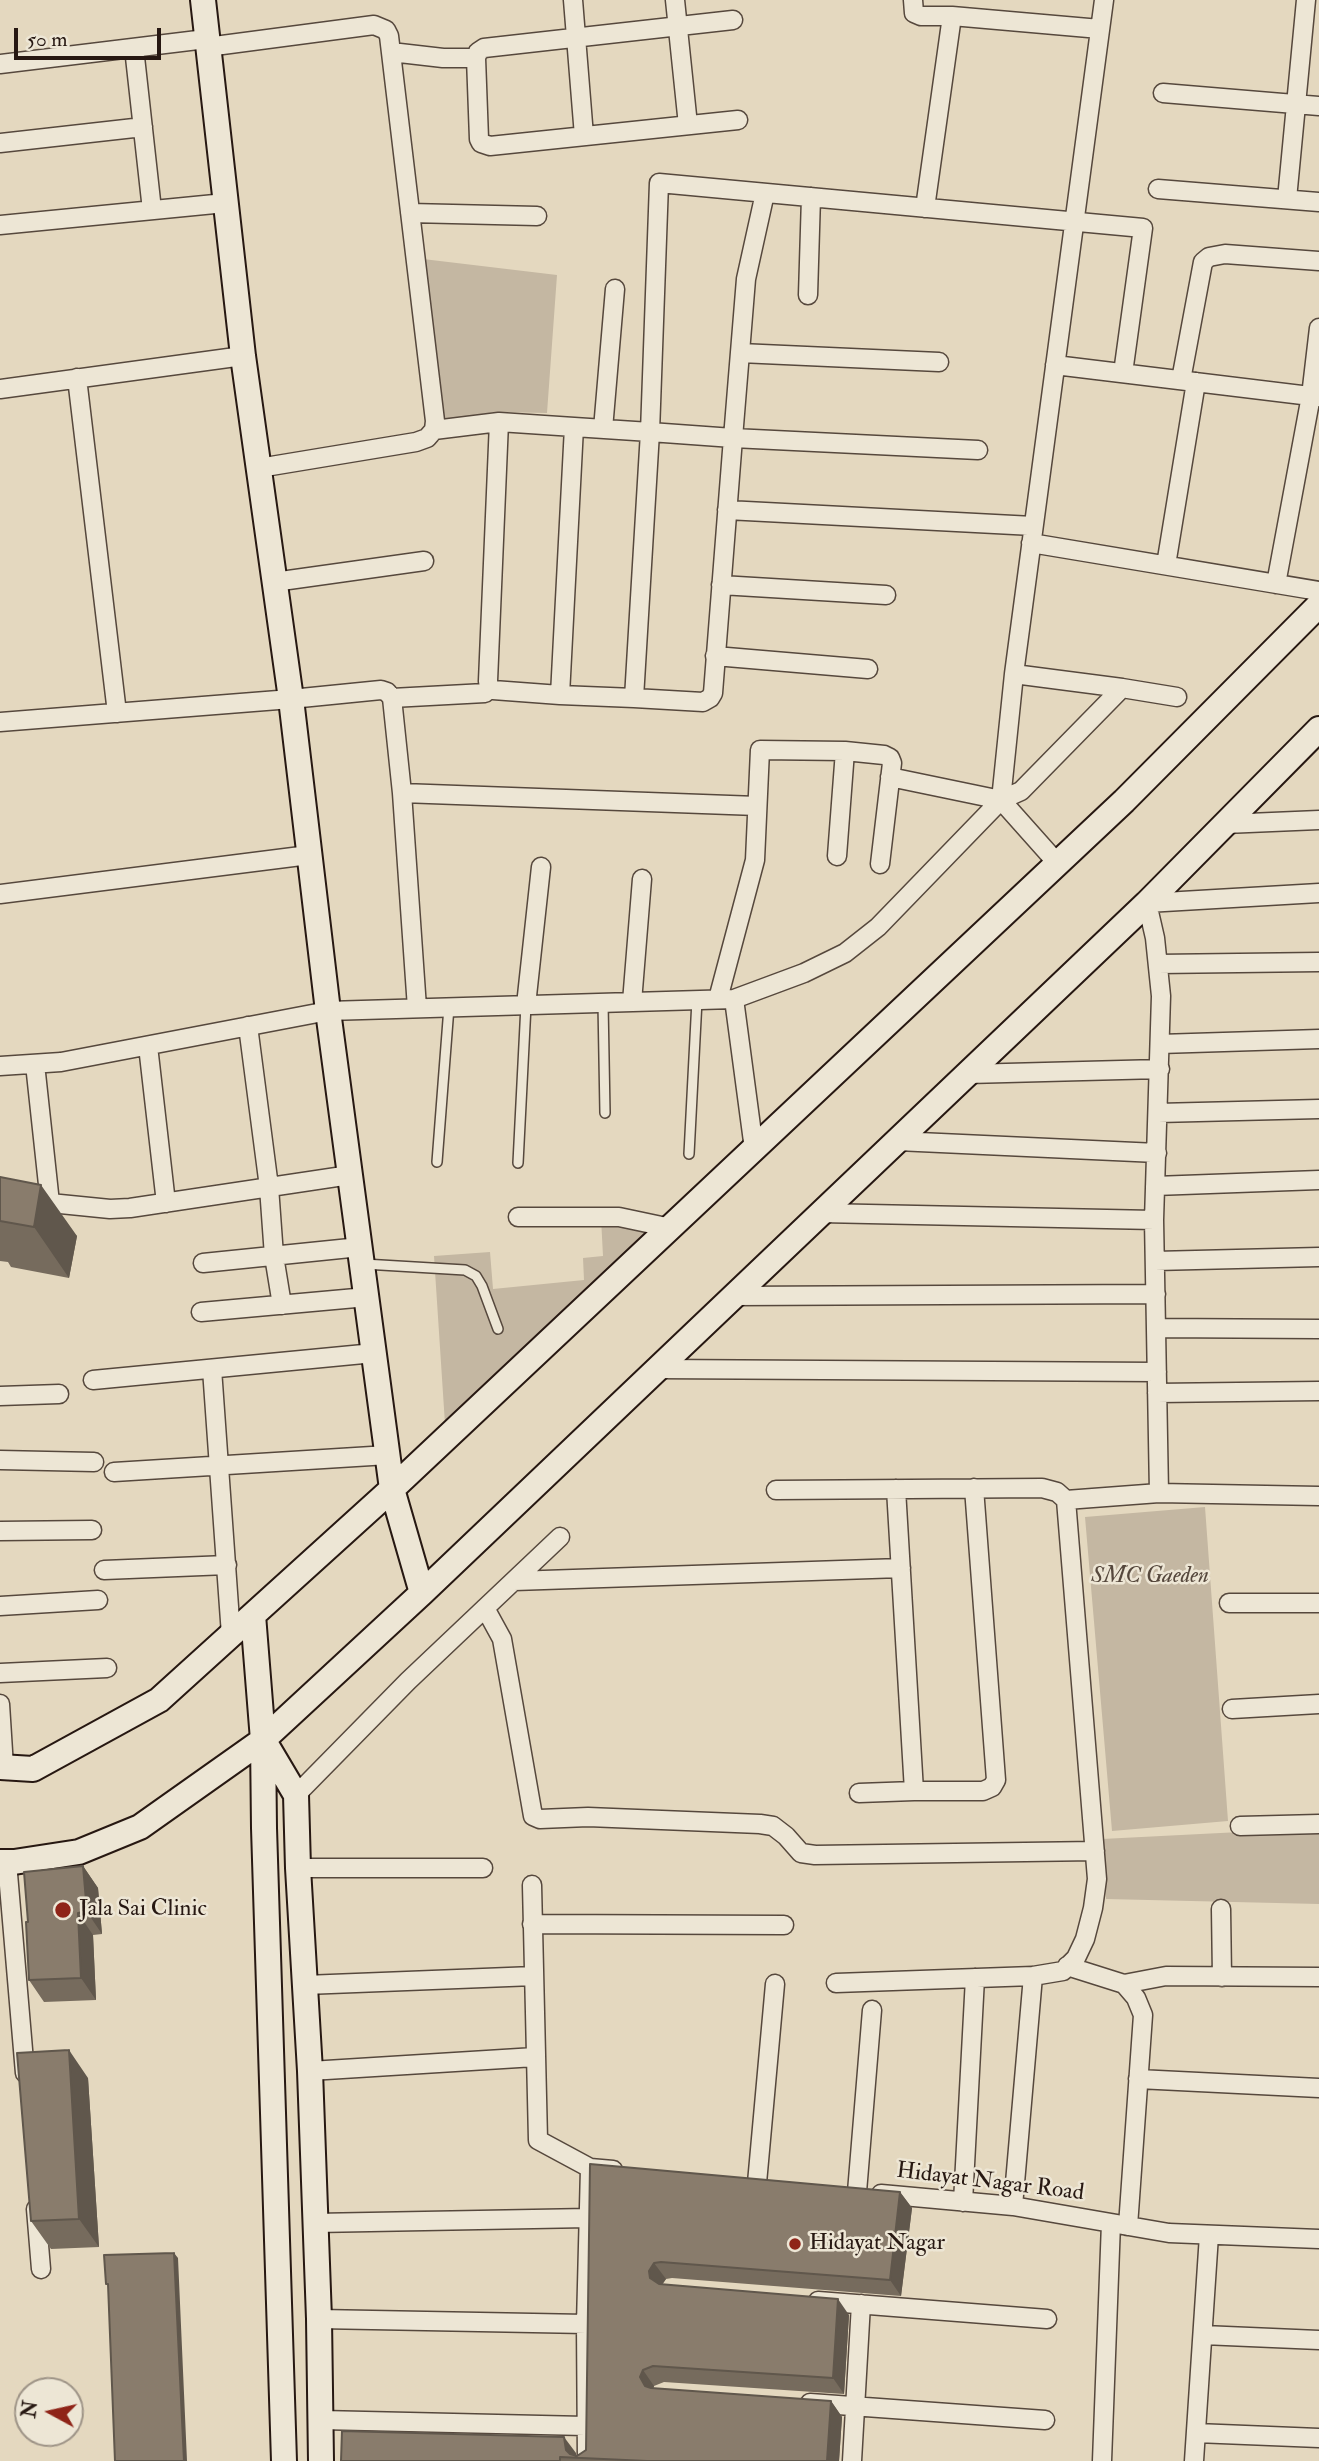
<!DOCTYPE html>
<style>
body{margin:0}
#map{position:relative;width:1319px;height:2461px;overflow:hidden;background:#e4d8bf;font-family:"IM FELL Double Pica",serif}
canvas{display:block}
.north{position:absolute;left:14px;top:2377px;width:70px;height:70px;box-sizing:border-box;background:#ede6d5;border:2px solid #9e9487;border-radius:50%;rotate:278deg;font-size:19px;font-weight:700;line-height:28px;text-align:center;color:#271812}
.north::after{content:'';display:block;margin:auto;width:24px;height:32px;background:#8f2418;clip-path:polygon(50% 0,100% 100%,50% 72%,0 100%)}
.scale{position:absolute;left:14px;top:28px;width:147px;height:32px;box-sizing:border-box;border:4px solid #271812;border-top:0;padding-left:9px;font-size:21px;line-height:24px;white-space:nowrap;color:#271812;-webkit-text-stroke:5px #ede6d5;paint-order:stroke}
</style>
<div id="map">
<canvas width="1319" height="2461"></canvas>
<div class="north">N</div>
<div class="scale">50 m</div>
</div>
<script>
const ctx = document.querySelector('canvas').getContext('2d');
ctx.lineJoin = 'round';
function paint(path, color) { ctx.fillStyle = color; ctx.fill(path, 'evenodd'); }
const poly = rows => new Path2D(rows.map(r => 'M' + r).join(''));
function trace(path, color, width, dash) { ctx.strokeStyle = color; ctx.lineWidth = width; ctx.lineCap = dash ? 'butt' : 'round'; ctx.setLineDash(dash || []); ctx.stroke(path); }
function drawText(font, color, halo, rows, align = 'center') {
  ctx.font = font + ' "IM FELL Double Pica",serif'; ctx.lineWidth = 5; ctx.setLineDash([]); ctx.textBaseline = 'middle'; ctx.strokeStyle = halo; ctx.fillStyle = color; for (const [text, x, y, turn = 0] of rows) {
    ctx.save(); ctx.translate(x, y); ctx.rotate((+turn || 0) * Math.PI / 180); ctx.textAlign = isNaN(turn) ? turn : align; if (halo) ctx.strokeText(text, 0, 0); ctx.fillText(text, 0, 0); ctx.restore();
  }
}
const green = poly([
 [423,259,557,275,547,413,495,412,441,421],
 [601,1218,663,1228,445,1424,434,1256,490,1252,493,1289,584,1280,583,1258,603,1256],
 [1205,1507,1228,1821,1112,1831,1085,1517],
 [1319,1828,1319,1904,1106,1899,1102,1839]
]);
const lane = poly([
 [603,1003,605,1113],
 [689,1154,697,1000],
 [437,1162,449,1007],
 [518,1163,526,1005],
 [364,1264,465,1270,476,1276,482,1286,498,1329]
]);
const street = poly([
 [573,0,584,136],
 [675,0,688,125],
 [913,0,914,13,921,16,952,16,925,208],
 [952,16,1100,29],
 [733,20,484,48,478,52,476,58,479,139,481,143,490,146,738,120],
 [207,47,374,25,386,30,389,36,435,421,434,430,427,438,416,442,259,468],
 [134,48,152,210],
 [391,52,443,58,476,58],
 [0,64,206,39],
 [1163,93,1319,106],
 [0,143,143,127],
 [1158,189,1319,202],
 [765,193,746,279,733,438,978,450],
 [1287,199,1306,0],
 [410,213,537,216],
 [0,225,225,203],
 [808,295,811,197],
 [740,353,939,362],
 [1055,365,1319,397],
 [77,378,117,713],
 [1181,380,1203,262,1209,257,1225,254,1319,261],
 [0,389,243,356],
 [574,427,560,695,634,698],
 [603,429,615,289],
 [434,430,499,422],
 [727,510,1033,526],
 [1031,543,1319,591],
 [1166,565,1196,382],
 [274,582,424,561],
 [1276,584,1311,396,1319,328],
 [721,585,886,595],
 [715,656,868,669],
 [1014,674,1122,688],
 [560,695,493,690,489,687,488,681,499,422,574,427,650,432,733,438,713,693,710,698,703,702,634,698,650,432,659,183,1143,228,1123,373],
 [392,698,485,693],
 [0,722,291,699,381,690,387,692,392,698,402,793],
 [845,751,884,755,890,758,892,763,880,864],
 [890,777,1001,800,1021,791,1122,688,1177,697],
 [1001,800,1058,864],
 [1225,824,1319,820],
 [0,894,309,855],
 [1158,964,1319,962],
 [718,999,755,860,760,750,845,751,837,856],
 [734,999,754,1149],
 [632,1002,642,879],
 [526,1005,541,867],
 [417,1008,402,793,757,806],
 [248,1026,269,1187,274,1256,282,1305],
 [1160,1044,1319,1039],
 [148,1046,166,1203],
 [35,1064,50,1203],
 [0,1066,61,1062,328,1011,734,999,804,973,845,953,878,927,1001,800,1014,674,1104,0],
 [968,1074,1160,1069],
 [1158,1113,1319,1109],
 [897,1141,1157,1153],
 [1155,1186,1319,1180],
 [0,1198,110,1209,130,1208,350,1175],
 [821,1213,1154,1220],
 [518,1217,619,1217,671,1228],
 [1155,1261,1319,1257],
 [203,1263,360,1247],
 [734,1296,1156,1294],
 [201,1312,367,1297],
 [1156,1328,1319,1329],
 [212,1369,231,1635],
 [657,1369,1157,1372],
 [93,1380,374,1353],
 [1157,1393,1319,1391],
 [0,1396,59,1394],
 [0,1460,94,1462],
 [114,1472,388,1455],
 [896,1489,914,1791],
 [776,1490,1042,1488,1057,1492,1066,1500],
 [1159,1493,1319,1496],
 [0,1531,92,1530],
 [104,1570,227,1565],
 [514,1581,901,1568],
 [1229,1603,1319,1603],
 [0,1606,98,1600],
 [485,1608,502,1639,533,1816,540,1819,588,1817,760,1824,773,1826,786,1836,801,1853,815,1855,1095,1851],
 [0,1673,107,1668],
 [0,1704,4,1767],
 [1232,1709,1319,1704],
 [859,1793,914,1791,983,1791,992,1787,996,1780,974,1488],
 [296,1795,408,1681,560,1537],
 [1240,1826,1319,1824],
 [7,1862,25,2073],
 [298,1868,483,1868],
 [532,1885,538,2140,590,2168,613,2170],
 [1221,1909,1222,1977],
 [532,1924,784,1925],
 [1067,1966,1124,1984,1136,1998,1143,2015,1128,2226],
 [836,1983,1033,1976,1063,1971,1076,1958,1085,1939,1093,1908,1097,1879,1066,1500,1159,1493,1154,1220,1161,996,1155,938,1147,903,1319,893],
 [1124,1984,1166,1976,1319,1977],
 [305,1985,534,1976],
 [310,2071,535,2057],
 [1138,2079,1319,2088],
 [757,2183,775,1984],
 [857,2192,872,2010],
 [881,2194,1013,2206,1169,2233,1319,2239],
 [963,2202,975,1978],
 [1013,2206,1033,1976],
 [36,2209,41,2269],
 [315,2223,588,2218],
 [818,2301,1047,2319],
 [319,2319,586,2324],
 [1203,2335,1319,2340],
 [810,2403,1045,2420],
 [321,2420,585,2426],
 [1196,2433,1319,2438],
 [587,2461,586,2324,590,2168],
 [852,2461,861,2304],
 [1102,2461,1111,2223],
 [1194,2461,1209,2235]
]);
const secondary = poly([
 [203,0,243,356,291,699,328,1011,392,1489,422,1593],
 [253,1615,263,1740,264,1828,284,2461],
 [264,1741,296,1795,298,1868,310,2071,319,2319,321,2461],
 [0,1767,33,1769,159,1700,392,1489,1124,801,1319,605],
 [0,1862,14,1862,79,1852,140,1827,263,1740,422,1593,1147,903,1319,729]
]);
const wall = poly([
 [0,1177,77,1236,69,1278,11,1267,8,1262,0,1261],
 [83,1866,98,1888,102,1934,93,1935,96,2000,44,2002,29,1980,28,1922],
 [88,2078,99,2247,51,2249,31,2221],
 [590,2164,900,2192,912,2208,901,2296,672,2278,666,2279,662,2285,849,2315,844,2394,664,2382,654,2386,653,2389,831,2401,842,2417,839,2461,341,2461,576,2453,576,2456,586,2450]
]);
const shadedWall = poly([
 [41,1185,77,1236,69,1278,34,1227],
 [83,1866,98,1888,102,1934,87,1912],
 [78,1913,93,1935,96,2000,81,1978],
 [69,2050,88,2078,99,2247,79,2219],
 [900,2192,912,2208,901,2296,890,2280],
 [174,2253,178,2258,187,2461,184,2461],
 [654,2263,666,2279,660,2287,650,2278,649,2271],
 [838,2299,849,2315,844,2394,833,2378],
 [643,2370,654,2386,652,2393,645,2386,640,2377],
 [831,2401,842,2417,839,2461,827,2461],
 [564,2437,576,2453,576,2458,571,2457,566,2450]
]);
const building = poly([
 [0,1177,41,1185,34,1227,0,1221,0,1177],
 [83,1866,87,1912,78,1913,81,1978,29,1980,26,1922,28,1922,24,1872,83,1866],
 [69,2050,79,2219,31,2221,17,2053,69,2050],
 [590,2164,900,2192,890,2280,661,2262,654,2263,649,2271,650,2278,659,2284,838,2299,833,2378,653,2366,643,2370,640,2377,645,2386,651,2388,831,2401,827,2461,647,2461,560,2457,560,2461,341,2461,342,2431,564,2437,566,2450,570,2454,577,2456,586,2450,590,2164],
 [174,2253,184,2461,115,2461,108,2284,106,2284,104,2255,174,2253]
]);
const markers = [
 [63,1910,9,"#8f2418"],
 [795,2244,7,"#8f2418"]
];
const parkNames = [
 ["SMC Gaeden",1150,1577]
];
const poiNames = [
 ["Jala Sai Clinic",79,1910],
 ["Hidayat Nagar",809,2244]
];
const streetNames = [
 ["Hidayat Nagar Road",990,2183,7]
];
paint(green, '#c4b7a2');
trace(lane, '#56483d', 12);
trace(street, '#56483d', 21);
trace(secondary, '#271812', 28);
trace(lane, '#ede6d5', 9);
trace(street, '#ede6d5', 18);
trace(secondary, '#ede6d5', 24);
paint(wall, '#766b5d');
paint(shadedWall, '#60574c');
paint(building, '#897c6c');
trace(building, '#60574c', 2);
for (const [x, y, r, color] of markers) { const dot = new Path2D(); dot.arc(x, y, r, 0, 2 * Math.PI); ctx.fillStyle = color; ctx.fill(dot); trace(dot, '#ede6d5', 2.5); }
drawText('italic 23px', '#56483d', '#ede6d5', parkNames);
drawText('23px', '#271812', '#ede6d5', poiNames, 'left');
drawText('23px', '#271812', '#ede6d5', streetNames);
</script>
